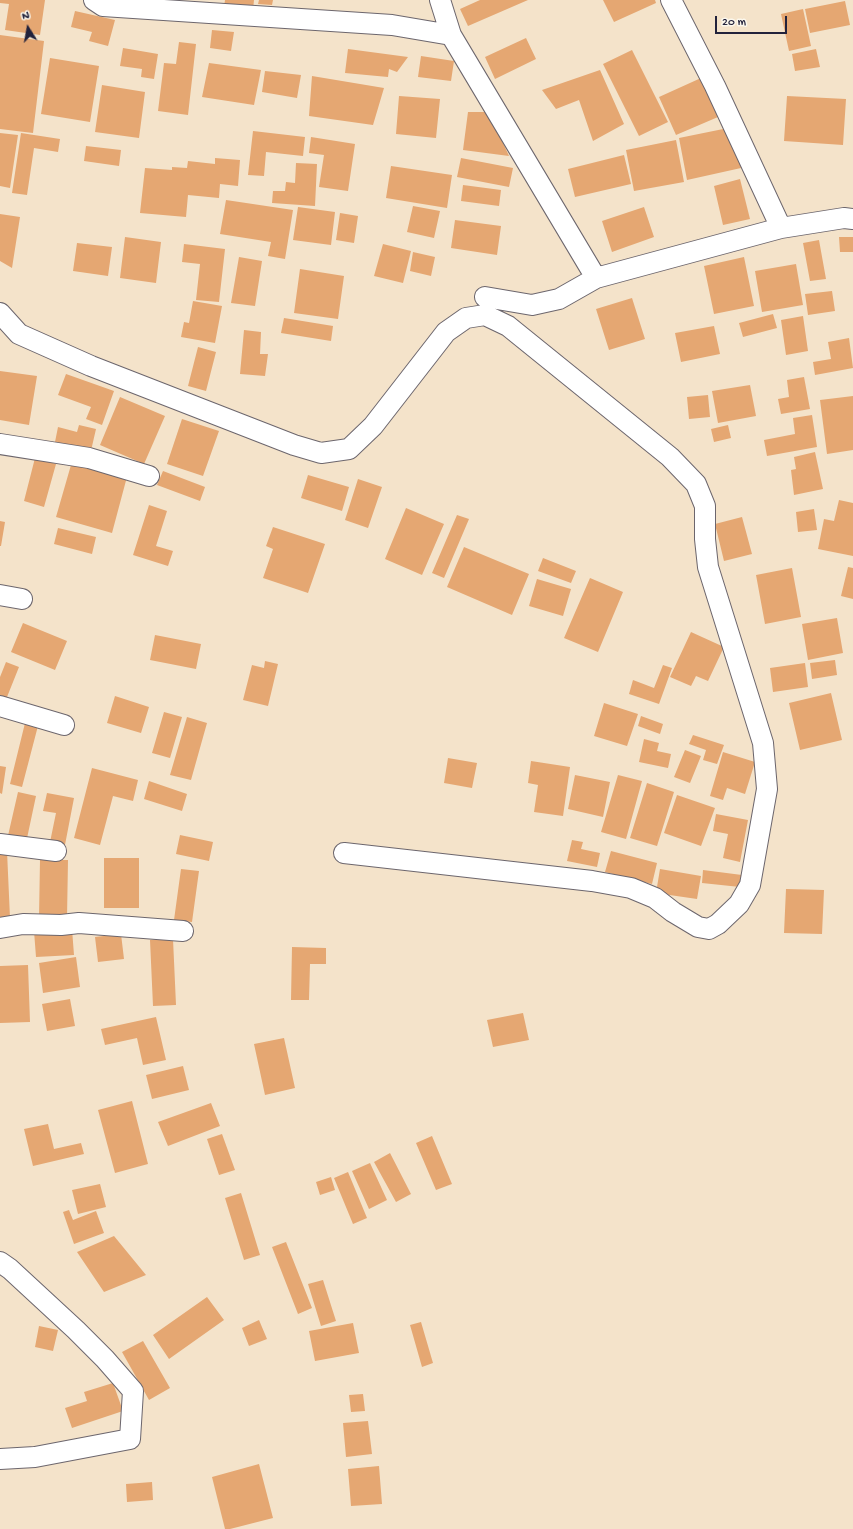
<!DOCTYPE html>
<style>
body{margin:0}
#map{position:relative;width:853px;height:1529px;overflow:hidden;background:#f4e3ca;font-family:"Gochi Hand",sans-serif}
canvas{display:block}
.north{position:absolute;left:8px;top:8px;width:40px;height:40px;-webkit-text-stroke:3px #fbf7ec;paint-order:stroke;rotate:349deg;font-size:11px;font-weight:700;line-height:16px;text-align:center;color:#22223b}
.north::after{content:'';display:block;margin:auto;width:14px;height:18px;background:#22223b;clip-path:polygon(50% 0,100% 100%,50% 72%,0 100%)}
.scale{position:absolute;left:715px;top:16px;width:72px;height:18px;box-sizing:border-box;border:2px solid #22223b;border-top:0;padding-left:5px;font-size:12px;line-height:14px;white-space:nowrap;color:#22223b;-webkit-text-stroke:3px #fbf7ec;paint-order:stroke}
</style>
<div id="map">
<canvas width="853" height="1529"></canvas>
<div class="north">N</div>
<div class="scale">20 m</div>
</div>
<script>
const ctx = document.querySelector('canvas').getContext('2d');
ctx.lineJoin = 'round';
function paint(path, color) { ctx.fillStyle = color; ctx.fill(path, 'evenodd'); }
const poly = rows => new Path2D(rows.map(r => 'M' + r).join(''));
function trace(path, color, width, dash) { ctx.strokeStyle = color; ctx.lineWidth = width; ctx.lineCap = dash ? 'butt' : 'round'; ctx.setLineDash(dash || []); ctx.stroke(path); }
const building = poly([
 [0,0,45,0,40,35,5,30,9,4,0,3],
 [225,0,254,0,253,10,224,7],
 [259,0,273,0,272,5,258,4],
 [480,0,528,0,468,26,460,9],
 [603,0,655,0,656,3,614,22],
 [845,1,850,25,810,33,805,9],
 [803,9,811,46,789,51,781,14],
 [75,11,115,20,108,46,89,41,92,32,71,27],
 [212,30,234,32,231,51,210,48],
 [0,35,44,41,33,133,0,129],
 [526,38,536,59,495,79,485,57],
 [179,42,196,44,188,115,158,111,164,63,176,64],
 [123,48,158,54,154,79,141,77,142,69,120,66],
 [348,49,408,57,397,72,389,69,388,77,345,73],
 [816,49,820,67,795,71,792,54],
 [632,50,668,122,639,136,603,64],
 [421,56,454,61,451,81,418,77],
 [50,58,99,66,90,122,41,114],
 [209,63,261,70,254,105,202,97],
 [600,70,624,124,593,141,579,100,556,109,542,90],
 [265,71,301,75,297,98,262,92],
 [312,76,384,88,373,125,309,116],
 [701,78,718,117,676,135,659,97],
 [102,85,145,92,139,138,95,132],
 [399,96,440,99,436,138,396,134],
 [787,96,846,99,843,145,784,141],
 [468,112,489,112,509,156,463,150],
 [733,127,741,168,687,180,679,138],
 [253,131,305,137,303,156,266,152,264,176,248,175],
 [0,133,18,135,10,188,0,186],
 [21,133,60,139,58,152,34,148,27,195,12,193],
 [311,137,355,144,348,191,319,187,324,155,309,153],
 [676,140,684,182,634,191,626,150],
 [86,146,121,150,119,166,84,161],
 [624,155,631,184,575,197,568,169],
 [215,158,240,160,238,186,220,184,219,198,188,195,186,217,140,213,145,168,172,170,172,167,187,168,188,161,215,164],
 [461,158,513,168,509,187,457,177],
 [296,163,317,164,315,206,272,203,273,191,285,191,286,182,295,183],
 [391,166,452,175,447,208,386,198],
 [740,179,750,219,723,225,714,186],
 [463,185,501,190,499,206,461,201],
 [226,200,293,210,285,259,268,256,271,242,220,234],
 [413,206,440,211,434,238,407,232],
 [298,207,335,212,331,245,293,240],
 [644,207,654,237,612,252,602,221],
 [340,213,358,216,354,243,336,240],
 [0,214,20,217,12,268,0,261],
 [455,220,501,226,497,255,451,248],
 [125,237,161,242,156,283,120,278],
 [839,237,853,237,853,252,840,252],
 [819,240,826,279,810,281,803,243],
 [77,243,112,247,108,276,73,271],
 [184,244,225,249,219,302,196,300,200,264,182,262],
 [383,244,411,251,403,283,374,276],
 [413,252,435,257,431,276,410,271],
 [239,257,262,261,255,306,231,303],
 [744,257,754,306,714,314,704,266],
 [796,264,803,305,762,312,755,271],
 [300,269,344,276,338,319,294,313],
 [832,291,835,311,808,315,805,294],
 [632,298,645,339,609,350,596,309],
 [193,301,222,306,215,343,181,337,184,322,189,323],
 [773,314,777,328,743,337,739,323],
 [803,316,808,351,786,355,781,320],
 [284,318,333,326,331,341,281,333],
 [714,326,720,354,681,362,675,333],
 [244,330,261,332,260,354,268,354,265,376,240,374],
 [849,338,853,368,815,375,813,362,831,359,828,342],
 [198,347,216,352,206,391,188,386],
 [0,371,37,376,29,425,0,420],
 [66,374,114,391,102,425,86,419,91,407,58,395],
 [804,377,810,409,781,414,778,399,789,397,787,380],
 [750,385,756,416,718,423,712,391],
 [708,395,710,417,689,419,687,397],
 [853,396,853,450,827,454,820,400],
 [120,397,165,416,144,464,100,445],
 [812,415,817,447,767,456,764,440,795,434,793,418],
 [182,419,219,431,203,476,167,464],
 [79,425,96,429,90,455,54,447,58,427,77,432],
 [728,425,731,438,714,442,711,429],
 [815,452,823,489,794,495,791,470,796,469,794,457],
 [35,458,56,464,44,507,24,501],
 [73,458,128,473,112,533,56,517],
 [163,471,205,487,200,501,157,485],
 [308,475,349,487,342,511,301,498],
 [358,479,382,487,368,528,345,520],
 [839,500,853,503,853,556,818,549,824,519,834,521],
 [149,505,167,511,156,546,173,551,168,566,133,555],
 [406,508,444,524,422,575,385,559],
 [814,509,817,530,798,532,796,512],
 [457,515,469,519,444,578,432,573],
 [742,517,752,554,724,561,715,524],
 [0,521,5,522,1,546,0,546],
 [273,527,325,544,308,593,263,578,273,549,266,546],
 [58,528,96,537,92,554,54,544],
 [464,547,529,574,512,615,447,587],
 [543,558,576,571,571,583,538,571],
 [848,567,853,568,853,599,841,596],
 [792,568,801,617,765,624,756,575],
 [590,578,623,592,598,652,564,638],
 [537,579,571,589,563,616,529,606],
 [837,618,843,653,808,660,802,624],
 [23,623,67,641,55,670,11,652],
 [691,632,724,647,708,681,696,676,691,686,670,677],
 [155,635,201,644,196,669,150,660],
 [835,660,837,675,812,679,810,663],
 [265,661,278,664,268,706,243,700,252,665,264,668],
 [6,662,19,667,5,702,0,700,0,677],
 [805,663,808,687,773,692,770,668],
 [663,665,672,668,659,704,629,694,633,680,654,688],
 [831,693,842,740,800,750,789,703],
 [115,696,149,707,141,733,107,723],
 [604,703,638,714,627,746,594,736],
 [164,712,182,717,170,758,152,753],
 [641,716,663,724,660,734,638,726],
 [187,717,207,723,191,780,170,775],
 [26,719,39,722,22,787,10,784],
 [693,735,724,745,717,764,703,760,706,750,689,744],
 [644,739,659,743,657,751,671,754,668,768,639,762],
 [685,750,701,756,690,783,674,777],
 [723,752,755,762,745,794,727,788,723,800,710,796],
 [448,758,477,763,472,788,444,783],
 [531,761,570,767,563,816,534,812,538,785,528,783],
 [0,766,6,767,2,794,0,793],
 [92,768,138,780,133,801,113,796,100,845,74,838],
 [575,775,610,782,603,817,568,809],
 [618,775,642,781,626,839,601,832],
 [149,781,187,794,182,811,144,799],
 [647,783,674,792,657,846,630,838],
 [18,792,36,796,26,843,7,840],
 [47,793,74,798,64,850,49,847,56,813,43,811],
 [677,795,715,808,701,846,664,833],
 [716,814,748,820,740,862,723,858,728,834,713,831],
 [180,835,213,842,209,861,176,854],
 [572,840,583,842,581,849,600,853,597,867,567,861],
 [7,851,10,918,0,919,0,852],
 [611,851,657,863,652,884,605,872],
 [104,858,139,858,139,908,104,908],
 [40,860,68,860,67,918,39,918],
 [181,869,199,871,192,922,174,920],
 [660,869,701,876,697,899,656,893],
 [703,870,742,875,740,887,702,883],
 [786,889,824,890,822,934,784,933],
 [72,929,74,955,36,957,34,931],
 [121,934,124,959,98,962,95,937],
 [173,939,176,1005,153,1006,150,940],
 [292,947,326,948,326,964,310,964,309,1000,291,1000],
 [76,957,80,987,43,993,39,963],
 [28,965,30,1022,0,1023,0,966],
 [70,999,75,1026,47,1031,42,1004],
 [523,1013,529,1040,493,1047,487,1020],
 [156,1017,166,1060,143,1065,137,1038,105,1045,101,1029],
 [284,1038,295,1088,265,1095,254,1044],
 [183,1066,189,1090,152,1099,146,1075],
 [132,1101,148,1164,115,1173,98,1110],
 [211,1103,220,1126,168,1146,158,1122],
 [48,1124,54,1149,81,1143,84,1154,33,1166,24,1129],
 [222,1134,235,1170,219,1175,207,1139],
 [432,1136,452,1184,436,1190,416,1143],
 [390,1153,411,1194,396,1202,374,1162],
 [370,1163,387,1200,369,1209,352,1171],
 [348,1172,367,1218,353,1224,334,1178],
 [331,1177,335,1190,320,1195,316,1182],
 [100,1184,106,1207,78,1214,72,1190],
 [241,1193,260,1255,244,1260,225,1198],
 [69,1210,73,1220,96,1211,104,1233,74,1244,63,1212],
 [114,1236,146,1275,104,1292,77,1252],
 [286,1242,312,1308,298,1314,272,1247],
 [323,1280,336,1321,321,1326,308,1284],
 [207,1297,224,1320,169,1359,153,1335],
 [259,1320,267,1339,249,1346,242,1328],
 [421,1322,433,1363,422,1367,410,1325],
 [353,1323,359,1353,315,1361,309,1331],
 [39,1326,58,1330,53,1351,35,1347],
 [143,1341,170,1388,149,1400,122,1352],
 [113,1383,123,1411,72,1428,65,1408,87,1401,84,1392],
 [363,1394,365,1411,351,1412,349,1395],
 [368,1421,372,1454,346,1457,343,1423],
 [259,1464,273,1518,230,1529,225,1529,212,1477],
 [379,1466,382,1504,351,1506,348,1469],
 [152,1482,153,1500,127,1502,126,1484]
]);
const street = poly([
 [94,0,103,6,392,25,451,35],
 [440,0,451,35,596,278],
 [671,0,715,86,781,228],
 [485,297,532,305,559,299,596,278,781,228,844,218,853,219],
 [0,313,19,334,91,366,294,445,321,453,349,449,373,426,446,332,466,318,485,315,508,326,670,457,696,484,705,506,705,539,708,567,763,743,767,789,750,885,739,904,718,924,709,929,698,927,673,912,655,898,631,888,592,881,344,853],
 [0,444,89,458,149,476],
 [0,595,22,599],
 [0,706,64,725],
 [0,844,56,851],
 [0,928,23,924,61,925,79,923,183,931],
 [0,1262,10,1269,76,1330,105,1359,133,1391,130,1439,35,1457,0,1459]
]);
paint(building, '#e5a772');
trace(street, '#6c666d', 22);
trace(street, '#fff', 20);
</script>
